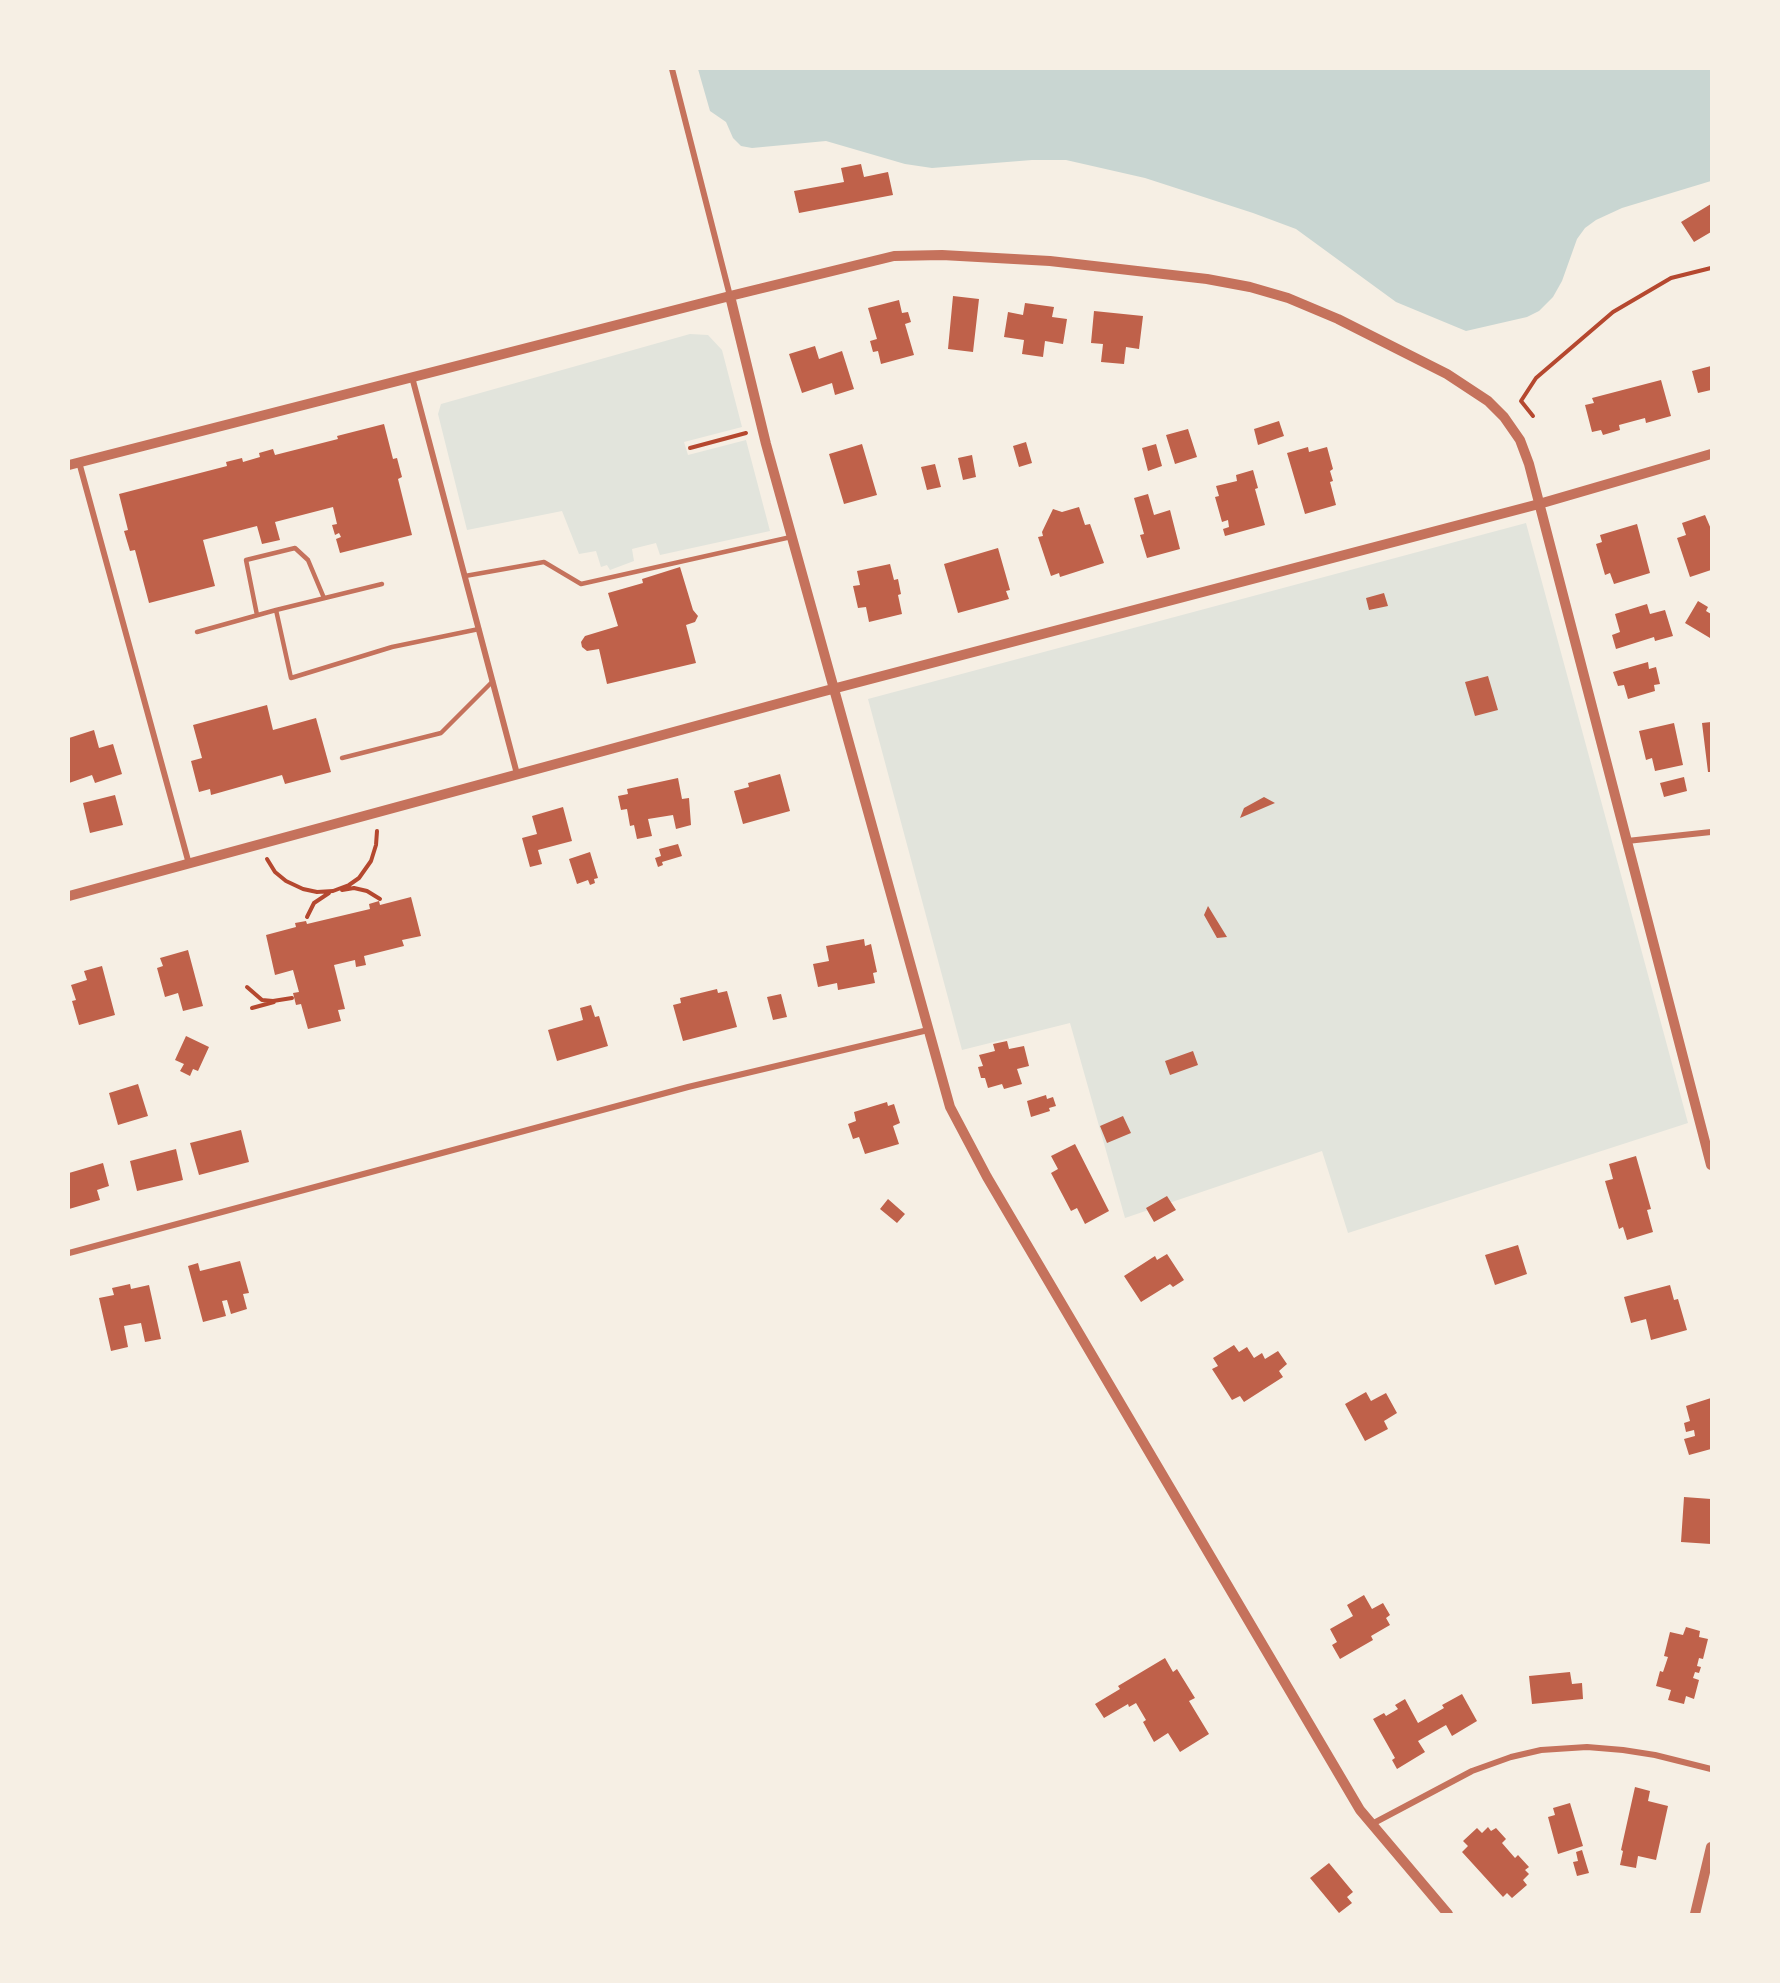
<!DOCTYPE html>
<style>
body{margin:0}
#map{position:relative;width:1780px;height:1983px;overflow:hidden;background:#f6efe4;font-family:"Roboto Condensed",sans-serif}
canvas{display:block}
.frame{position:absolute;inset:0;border:70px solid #f6efe4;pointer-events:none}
</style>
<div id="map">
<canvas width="1780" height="1983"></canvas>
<div class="frame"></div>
</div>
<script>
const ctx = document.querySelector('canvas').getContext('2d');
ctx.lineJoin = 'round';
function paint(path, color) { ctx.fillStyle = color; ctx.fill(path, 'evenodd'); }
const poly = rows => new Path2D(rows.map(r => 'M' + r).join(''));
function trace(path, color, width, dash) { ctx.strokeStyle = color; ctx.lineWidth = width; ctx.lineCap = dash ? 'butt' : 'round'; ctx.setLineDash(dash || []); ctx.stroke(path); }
const green = poly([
 [690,334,708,335,722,350,742,427,684,442,688,455,746,440,770,531,660,555,656,543,632,549,634,561,610,570,607,565,601,567,596,551,579,554,562,511,467,530,438,414,441,404],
 [1526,523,1688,1123,1348,1233,1322,1151,1125,1218,1070,1023,962,1050,868,699]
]);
const water = poly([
 [698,69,1711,69,1711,181,1622,208,1596,220,1585,228,1577,239,1562,281,1553,297,1539,311,1527,317,1466,331,1396,302,1296,229,1253,213,1145,178,1066,160,1032,160,932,168,905,164,826,141,752,148,741,146,733,138,726,122,710,111]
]);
const building = poly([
 [861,164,864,177,888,172,893,195,799,213,794,191,844,182,841,168],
 [1711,204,1711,232,1694,242,1681,222],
 [953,296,979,299,973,352,948,349],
 [899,300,902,313,908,312,911,322,905,324,914,355,881,364,878,351,873,352,870,341,877,339,868,308],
 [1025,303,1054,307,1052,317,1067,319,1063,344,1045,341,1043,357,1022,354,1024,340,1004,337,1008,312,1023,315],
 [1094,311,1143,316,1139,349,1126,347,1124,364,1101,362,1103,344,1091,343],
 [815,346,819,359,842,351,854,389,835,395,832,383,802,393,789,354],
 [1711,366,1711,390,1698,393,1692,371],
 [1661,380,1671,416,1646,423,1645,418,1619,425,1620,430,1603,435,1601,430,1592,432,1585,405,1594,403,1592,398],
 [1279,421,1284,436,1258,445,1254,429],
 [384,424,393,459,397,458,402,477,398,479,412,535,340,553,336,539,341,537,339,533,335,535,332,525,337,524,333,507,275,522,280,540,262,544,257,526,203,540,215,586,149,603,135,550,130,551,124,531,128,530,119,494,227,466,226,462,242,458,243,462,260,457,259,453,273,449,275,455,338,439,337,436],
 [1188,429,1197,457,1175,464,1166,435],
 [1026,442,1032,463,1019,467,1013,446],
 [862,444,877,495,844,504,829,454],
 [1156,444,1162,466,1148,471,1142,448],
 [1308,447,1309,452,1327,447,1333,469,1330,471,1333,481,1330,482,1336,505,1305,514,1287,453],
 [972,455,976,477,963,480,958,458],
 [935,464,941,487,927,490,921,467],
 [1253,470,1258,488,1255,489,1265,525,1225,536,1223,529,1229,527,1228,520,1222,522,1215,497,1219,496,1216,486,1237,481,1236,475],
 [1148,494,1154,515,1170,510,1180,549,1147,558,1140,535,1144,534,1134,498],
 [1079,507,1085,525,1090,524,1104,563,1060,577,1059,573,1051,576,1038,537,1043,536,1042,532,1053,509,1062,512],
 [1705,515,1711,529,1711,570,1690,577,1677,538,1686,535,1682,523],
 [1637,524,1650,573,1614,584,1610,573,1605,575,1596,544,1602,542,1600,535],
 [998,548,1010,590,1006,591,1009,599,958,613,944,564],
 [890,564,894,580,898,579,901,594,898,595,902,614,869,622,866,607,858,608,853,586,860,585,857,571],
 [680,567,693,610,698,616,695,622,686,625,696,663,607,684,599,649,587,651,582,647,581,642,585,636,618,626,608,593,643,583,642,579],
 [1384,593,1388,606,1369,610,1366,598],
 [1698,601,1708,607,1706,611,1711,614,1710,638,1685,623],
 [1647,604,1650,614,1665,610,1673,636,1655,641,1654,637,1616,649,1612,635,1620,632,1615,614],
 [1648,662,1649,669,1656,667,1660,684,1654,685,1655,691,1628,699,1624,685,1618,686,1613,672],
 [1488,676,1498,710,1475,716,1465,682],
 [267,705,273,730,316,718,331,772,285,784,282,775,211,795,210,789,199,792,191,761,202,758,193,725],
 [1711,722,1711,772,1708,772,1702,723],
 [1674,723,1683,765,1655,771,1652,758,1646,760,1639,731],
 [94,730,99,748,113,744,122,774,95,783,92,775,69,783,69,738],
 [780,774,790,811,743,824,734,791,749,787,748,783],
 [1684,777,1687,791,1664,797,1660,783],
 [678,778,682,799,689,798,691,825,676,829,673,815,648,819,652,836,637,839,634,825,630,826,627,809,621,810,618,796,628,794,627,789],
 [115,795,123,825,90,833,83,803],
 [1264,797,1275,803,1240,818,1244,808],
 [563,807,572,841,538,850,542,864,530,867,522,838,537,834,532,816],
 [678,844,682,856,662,862,663,865,658,867,655,858,661,856,659,849],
 [590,852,598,878,594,879,595,883,590,885,588,880,577,884,569,859],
 [411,897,421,936,402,940,404,946,364,956,366,965,356,967,355,960,334,965,345,1009,338,1010,341,1021,308,1029,301,1004,296,1005,293,993,299,992,293,970,275,975,266,935,296,927,295,923,306,921,307,924,370,909,369,904,379,901,380,905],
 [1208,906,1227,937,1217,938,1204,915],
 [864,939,865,946,871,944,877,972,873,973,875,983,838,990,837,983,818,987,813,964,829,961,826,946],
 [188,950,203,1006,183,1011,178,993,165,997,157,968,163,966,160,958],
 [102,966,115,1015,79,1025,72,1001,76,1000,71,985,87,980,84,971],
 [717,989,718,993,727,991,737,1027,683,1041,673,1005,681,1003,680,998],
 [781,994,787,1017,773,1020,767,997],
 [591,1005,595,1017,599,1016,608,1046,557,1061,548,1030,583,1020,580,1008],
 [186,1036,209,1047,198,1071,193,1069,190,1076,180,1071,184,1064,175,1060],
 [1007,1041,1009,1049,1024,1046,1029,1066,1017,1069,1022,1084,1004,1089,1002,1084,988,1088,985,1078,981,1078,978,1067,983,1066,979,1055,995,1051,993,1044],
 [1193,1051,1198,1065,1170,1075,1165,1061],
 [138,1084,148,1116,118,1125,109,1093],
 [1046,1095,1047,1099,1053,1097,1056,1106,1049,1108,1050,1111,1031,1117,1027,1101],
 [887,1102,888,1106,894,1104,900,1123,893,1126,899,1144,865,1154,859,1137,853,1139,848,1124,856,1121,854,1112],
 [1123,1116,1131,1133,1107,1143,1100,1126],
 [241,1130,249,1162,199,1175,190,1143],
 [1075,1144,1109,1211,1085,1224,1077,1208,1071,1211,1051,1173,1058,1169,1051,1156],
 [176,1149,183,1180,137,1191,130,1161],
 [1636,1156,1651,1209,1647,1210,1653,1232,1627,1240,1623,1227,1619,1229,1605,1181,1613,1179,1609,1164],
 [103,1163,109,1186,97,1190,100,1200,69,1209,69,1173],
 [1167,1196,1176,1210,1154,1222,1146,1208],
 [888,1199,905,1214,897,1223,880,1209],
 [1518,1245,1527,1274,1495,1285,1485,1255],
 [1167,1254,1184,1280,1173,1287,1170,1284,1141,1302,1124,1276,1155,1256,1157,1260],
 [240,1261,249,1293,243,1294,247,1309,231,1314,227,1300,222,1301,226,1316,203,1322,188,1266,198,1263,200,1271],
 [130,1284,131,1289,149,1285,161,1339,145,1342,141,1323,124,1326,128,1347,111,1351,99,1298,114,1295,112,1288],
 [1670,1285,1674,1300,1678,1299,1687,1330,1651,1340,1646,1319,1631,1323,1624,1297],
 [1234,1345,1239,1352,1247,1347,1254,1358,1262,1353,1265,1359,1278,1351,1287,1364,1279,1371,1283,1377,1244,1402,1240,1396,1232,1400,1212,1369,1218,1366,1213,1358],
 [1366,1392,1371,1401,1386,1393,1397,1413,1384,1421,1388,1429,1365,1441,1345,1404],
 [1711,1398,1711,1449,1689,1455,1684,1439,1695,1436,1694,1430,1686,1432,1684,1423,1690,1421,1686,1406],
 [1684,1497,1711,1499,1711,1544,1681,1542],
 [1364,1595,1372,1609,1383,1603,1390,1615,1386,1618,1390,1625,1371,1636,1373,1640,1340,1659,1332,1645,1337,1642,1330,1629,1353,1616,1347,1605],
 [1686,1627,1700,1631,1699,1637,1708,1639,1703,1659,1699,1658,1697,1666,1701,1667,1699,1673,1695,1672,1693,1678,1699,1680,1694,1699,1686,1696,1684,1704,1668,1700,1671,1690,1656,1686,1660,1671,1663,1672,1668,1657,1664,1656,1670,1632,1683,1635],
 [1165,1658,1173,1672,1177,1669,1195,1698,1189,1701,1209,1734,1180,1752,1168,1733,1154,1742,1143,1722,1146,1720,1136,1703,1129,1707,1128,1704,1104,1718,1095,1704,1120,1689,1118,1686],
 [1570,1672,1572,1684,1582,1683,1583,1699,1532,1704,1529,1676],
 [1462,1694,1477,1721,1452,1736,1446,1725,1418,1741,1425,1752,1397,1769,1392,1760,1395,1758,1373,1719,1384,1713,1386,1716,1398,1709,1395,1705,1405,1699,1418,1723,1444,1708,1442,1705],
 [1635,1787,1650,1791,1648,1801,1668,1806,1656,1860,1638,1856,1636,1868,1620,1865,1623,1851,1621,1850],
 [1570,1803,1583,1846,1558,1854,1548,1817,1555,1815,1553,1808],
 [1488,1827,1491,1831,1496,1828,1506,1839,1502,1843,1515,1858,1518,1855,1529,1867,1525,1870,1529,1874,1523,1880,1527,1885,1512,1898,1507,1893,1503,1897,1462,1852,1468,1846,1463,1841,1477,1828,1482,1833],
 [1582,1850,1589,1873,1577,1876,1573,1862,1578,1861,1576,1852],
 [1329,1863,1353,1892,1347,1897,1352,1903,1339,1913,1310,1878]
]);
const path = poly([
 [1533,416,1521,401,1536,378,1613,312,1671,278,1711,268],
 [690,448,746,433],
 [267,859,275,872,286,881,303,889,317,892,333,891,349,885,359,878,371,861,376,845,377,831],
 [342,890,354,888,367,891,380,899],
 [307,917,314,903,329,893],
 [247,987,262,1000,273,1001,292,998],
 [252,1008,274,1002]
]);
const service = poly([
 [465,576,544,562,581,584,791,537],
 [382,584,276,610,291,678,392,647,479,629],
 [257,615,246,560,295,548,308,560,324,598],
 [197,632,276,610],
 [342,758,441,733,493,681]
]);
const minor = poly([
 [672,69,730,296],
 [412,377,517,774],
 [79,462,189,864],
 [1627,841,1711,832],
 [69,1253,688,1087,928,1030],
 [1372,1824,1472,1771,1511,1757,1541,1750,1587,1747,1623,1750,1655,1755,1711,1769]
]);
const tertiary = poly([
 [730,296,766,444,950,1107,987,1177,1360,1810,1448,1914],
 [69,465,730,296,894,256,942,255,1050,261,1207,279,1250,287,1288,298,1338,319,1447,374,1488,401,1504,417,1520,440,1529,464,1711,1165],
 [69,896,821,692,1539,504,1711,454],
 [1695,1914,1711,1847]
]);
paint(green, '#e2e4dc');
paint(water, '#c9d6d2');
paint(building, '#bf614a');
trace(path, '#b5482f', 4);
trace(service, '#c5725c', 4.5);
trace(minor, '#c5725c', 6);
trace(tertiary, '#c5725c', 10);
</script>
